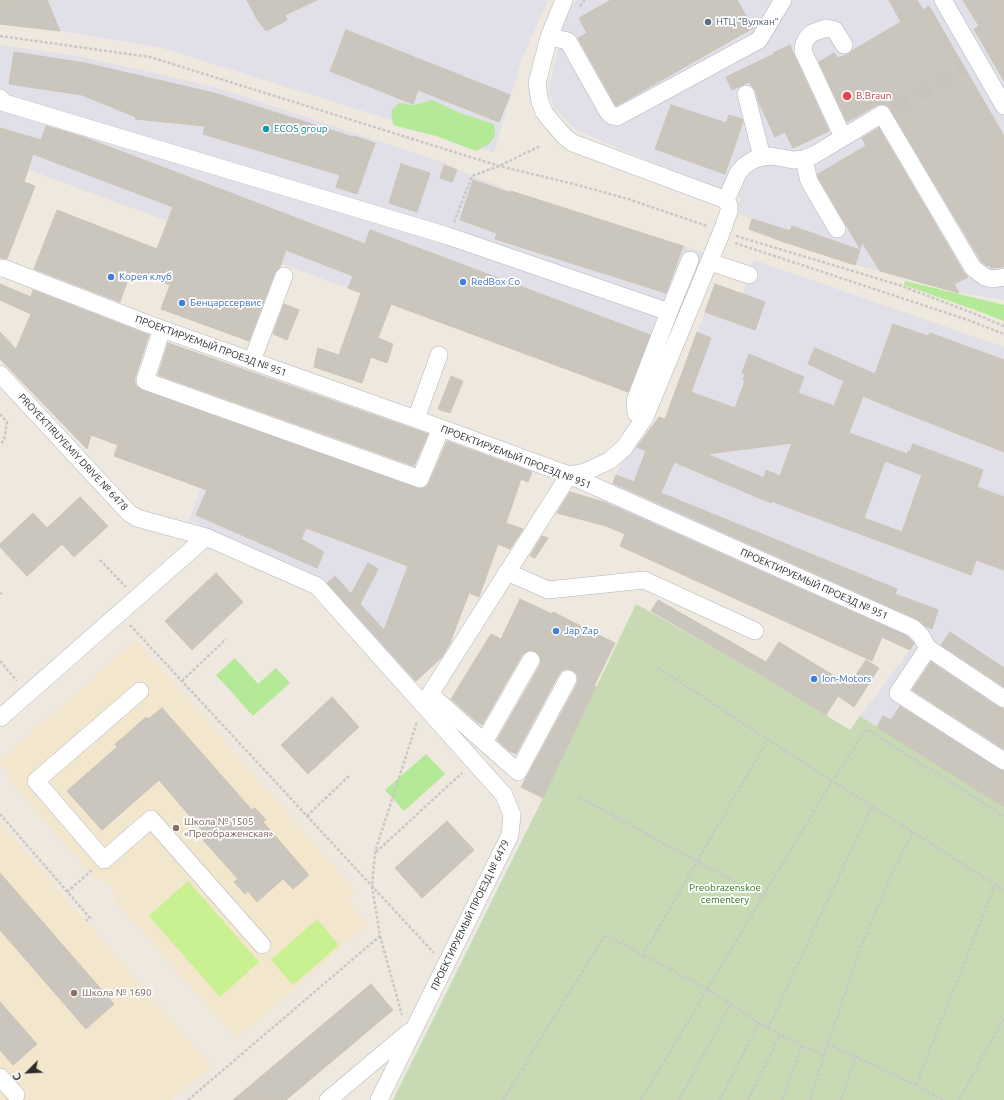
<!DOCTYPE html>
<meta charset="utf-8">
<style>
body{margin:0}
#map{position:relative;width:1004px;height:1100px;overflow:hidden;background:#efe8de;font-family:Ubuntu,sans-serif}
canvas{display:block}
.north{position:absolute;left:8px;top:1052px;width:40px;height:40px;-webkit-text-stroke:3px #fff;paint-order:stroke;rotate:246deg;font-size:11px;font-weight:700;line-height:16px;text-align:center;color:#2d2d2d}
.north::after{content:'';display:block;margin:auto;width:14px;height:18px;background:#2d2d2d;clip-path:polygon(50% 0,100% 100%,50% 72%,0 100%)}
</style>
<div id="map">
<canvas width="1004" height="1100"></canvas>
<div class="north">С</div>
</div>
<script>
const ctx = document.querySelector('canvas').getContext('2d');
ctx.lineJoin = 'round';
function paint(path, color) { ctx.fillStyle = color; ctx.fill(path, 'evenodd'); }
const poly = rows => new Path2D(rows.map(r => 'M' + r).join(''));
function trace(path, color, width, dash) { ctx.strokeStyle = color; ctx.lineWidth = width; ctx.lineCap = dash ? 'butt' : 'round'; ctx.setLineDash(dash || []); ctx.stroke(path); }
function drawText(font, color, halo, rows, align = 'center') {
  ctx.font = font + ' Ubuntu,sans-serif'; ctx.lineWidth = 3.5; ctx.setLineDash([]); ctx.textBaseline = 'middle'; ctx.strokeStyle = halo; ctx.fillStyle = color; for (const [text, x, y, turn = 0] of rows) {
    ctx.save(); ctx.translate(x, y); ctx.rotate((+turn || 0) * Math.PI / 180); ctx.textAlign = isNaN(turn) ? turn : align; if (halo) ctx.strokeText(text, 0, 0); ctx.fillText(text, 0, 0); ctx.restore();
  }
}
const industrial = poly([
 [0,0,548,0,522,58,494,152,159,47,60,31,0,24],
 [577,0,1004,0,1004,300,951,291,880,271,855,265,781,241,751,229,754,219,735,212,741,197,615,147,575,129,555,109,548,91,566,15],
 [0,45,83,57,211,86,443,162,472,176,511,191,706,253,644,398,0,159],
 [754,260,1004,347,1004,807,860,716,910,650,629,523,606,526,614,506,603,501,610,488,620,466,635,446,659,417,665,419,715,284,743,294],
 [201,488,408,566,387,623,449,646,446,653,414,683,324,585,317,576,189,520]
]);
const education = poly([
 [136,640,356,892,348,900,368,923,237,1039,113,898,115,890,104,878,96,879,13,785,0,761],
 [0,822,211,1066,171,1100,0,1100]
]);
const green = poly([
 [432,100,460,113,494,124,495,136,489,144,476,151,436,136,393,125,391,111,399,103,414,105],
 [905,281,1004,305,1004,321,978,311,904,285],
 [235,658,258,684,276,668,290,683,253,716,216,675],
 [426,754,445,774,404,811,385,790]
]);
const cemetery = poly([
 [636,604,742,664,850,730,860,716,1004,807,1004,1100,393,1100,543,798]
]);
const pitch = poly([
 [188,881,259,962,220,997,149,916],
 [317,919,339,945,293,985,271,960]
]);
const building = poly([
 [0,0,47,0,60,31,0,24,0,0],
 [247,0,317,0,285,15,287,20,266,31,257,19,247,0],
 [611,0,737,0,753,28,616,106,578,38,587,33,579,18,611,0],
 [889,0,917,0,923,10,929,6,1004,136,1004,266,1003,267,991,268,989,265,987,266,981,261,890,109,887,105,881,104,877,105,847,122,819,62,834,53,838,58,849,54,853,50,901,22,889,0],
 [963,0,1004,0,1004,81,974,29,979,26,963,0],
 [346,30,510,95,499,122,418,90,413,104,330,71,346,30],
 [790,45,794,55,829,131,793,148,785,132,775,137,758,101,756,91,749,82,732,90,726,77,774,54,773,53,790,45],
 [14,52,85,63,214,93,353,137,354,136,375,143,357,194,336,187,340,175,203,134,205,126,135,119,136,117,82,95,9,84,14,52],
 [671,105,726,123,729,115,742,119,743,122,725,174,655,149,671,105],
 [46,126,83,137,365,244,370,230,650,335,628,392,391,304,378,338,393,344,387,363,371,357,362,383,314,367,316,356,318,348,339,355,361,293,348,288,353,276,286,250,280,267,275,272,249,341,161,309,170,285,131,271,120,302,34,269,57,210,157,249,173,207,33,154,24,182,35,186,7,259,0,258,0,128,41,140,46,126],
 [879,128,964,273,968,277,954,284,959,293,880,271,862,242,860,249,818,177,818,174,866,146,862,138,879,128],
 [401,164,430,173,417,212,389,203,401,164],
 [444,165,457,170,452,182,440,178,444,165],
 [473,180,511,193,511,191,683,246,666,293,495,239,497,233,460,220,473,180],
 [752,219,790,231,792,226,860,250,855,265,781,241,749,229,752,219],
 [0,284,31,297,33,290,149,335,135,378,135,383,137,387,142,390,417,488,422,489,426,487,429,483,447,441,532,472,528,482,521,479,506,523,523,529,510,549,498,544,479,597,469,593,450,643,441,658,416,681,327,583,335,576,351,594,368,563,378,569,360,604,384,630,408,566,306,528,301,539,324,552,317,568,196,515,207,490,114,456,118,445,91,435,87,449,0,359,0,332,16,349,31,314,0,300,0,284],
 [715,284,765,302,755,330,705,312,715,284],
 [284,304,299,310,287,340,273,334,284,304],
 [893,324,928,336,930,333,1004,360,1004,452,897,410,863,396,849,433,907,454,908,451,910,452,913,444,983,470,977,487,1004,497,1004,570,976,560,971,575,771,501,771,503,674,462,661,493,897,589,895,594,938,610,932,629,925,626,917,619,613,483,616,475,634,482,646,451,637,447,659,417,665,419,697,332,711,338,691,392,735,408,745,381,743,380,745,374,742,373,749,354,804,377,798,393,834,406,844,381,808,364,815,348,875,374,893,324],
 [792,443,780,476,766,470,764,478,707,454,792,443],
 [885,461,922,475,902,532,864,518,885,461],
 [168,343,428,434,414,466,158,375,168,343],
 [451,376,463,381,450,413,438,409,451,376],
 [570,492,604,502,907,636,914,643,910,650,882,637,872,661,620,546,625,534,606,526,557,513,570,492],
 [80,497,108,526,74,557,62,544,27,576,0,547,0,544,33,513,47,528,80,497],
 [542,536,548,538,535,558,530,556,542,536],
 [216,573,243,602,192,650,165,621,216,573],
 [520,599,552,614,553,612,615,643,594,686,596,687,543,798,521,787,577,684,578,678,576,673,572,670,568,669,563,670,559,674,516,754,509,751,497,740,540,665,541,660,539,655,536,652,531,650,526,652,522,655,482,725,476,721,451,699,491,634,501,639,520,599],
 [658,600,766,662,779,642,849,685,866,660,879,668,854,707,838,696,826,715,751,669,651,611,658,600],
 [950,632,1004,668,1004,687,941,645,950,632],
 [931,662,998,707,1004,709,1004,749,912,690,931,662],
 [332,697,359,727,308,774,281,745,332,697],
 [900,706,999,769,1004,771,1004,807,877,727,883,716,891,720,900,706],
 [162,708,252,810,255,808,266,820,263,822,309,875,293,889,283,879,257,902,248,891,245,894,234,882,238,879,203,840,207,836,159,780,102,830,67,791,117,747,115,744,126,735,146,717,148,719,162,708],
 [447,821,474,850,422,898,395,868,447,821],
 [0,873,114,1004,86,1029,0,930,0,873],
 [371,984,393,1010,286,1100,233,1100,371,984],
 [0,1002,37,1044,13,1065,0,1050,0,1002]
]);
const minorTunnel = poly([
 [893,108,964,67]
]);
const path = poly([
 [580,6,585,0],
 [0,36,150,57,499,166,574,184,628,199,707,226],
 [454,222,472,176,499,166,540,146],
 [736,236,899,285,970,312,1004,326],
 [735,243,968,320,1004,334],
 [0,414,7,422,4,440,0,445],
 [100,560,126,587],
 [0,594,2,593],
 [130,625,434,953],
 [0,661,17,681],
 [658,668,832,781,1004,890],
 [182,681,226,639],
 [579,797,763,897],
 [0,814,90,918,86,921],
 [307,816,350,775],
 [376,852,462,773],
 [67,892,92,870],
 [380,936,402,1015],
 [643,955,707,989,759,1023,802,1046,824,1055],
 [768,1028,872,806],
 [828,1044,916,1085,944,1100],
 [916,1085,995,885],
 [188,1100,380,936,372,886,375,852,417,722],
 [503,1100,605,935,643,955,768,739],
 [641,1100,832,781,866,729,1004,816],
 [679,1100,731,1004],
 [720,1100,759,1023],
 [748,1100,780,1034],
 [782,1100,802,1046],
 [810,1100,824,1055,862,944,892,873,913,833],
 [841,1100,855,1057],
 [959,1100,1004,1018]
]);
const minor = poly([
 [943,0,1004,106],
 [549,37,568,41,608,112,613,116,617,117,759,40,783,0],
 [746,94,762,157],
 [0,98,5,103,448,236,669,312],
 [843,137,803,51,804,44,807,38,812,33,826,28,835,30,844,45],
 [804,159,809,181,837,229],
 [726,200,738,173,744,166,753,160,762,157,772,156,793,160,804,159,814,155,882,114,973,268,985,277,993,279,1004,277],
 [710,262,749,275],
 [0,268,6,269,148,324,441,428,569,475,913,628,921,636,928,648,1004,699],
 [162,329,145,381,420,479,441,428],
 [252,361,284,276],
 [0,374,129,513,137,518,206,537,317,586,504,795,512,815,510,835,379,1100],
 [645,417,636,413,635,401,669,312,690,260],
 [416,419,439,355],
 [507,572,548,590,644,580,755,631],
 [928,648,898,693,1004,761],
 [140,691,36,781,104,860,151,819,262,945],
 [430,694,518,772,568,679],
 [422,704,430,694,569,475,585,472,609,461,624,448,645,417,722,231,729,211,729,206,726,200,573,143,565,137,550,120,544,112,540,102,537,83,549,37,564,0],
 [0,718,206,537],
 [484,742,531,660],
 [0,1077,16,1095],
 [328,1100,409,1032]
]);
const markers = [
 [708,22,4,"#5c6f8a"],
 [847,96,5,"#e0444e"],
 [266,129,4,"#0f9aa8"],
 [111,277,4,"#3f7fe0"],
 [463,282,4,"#3f7fe0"],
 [182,303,4,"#3f7fe0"],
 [556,631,4,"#3f7fe0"],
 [814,679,4,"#3f7fe0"],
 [176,828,4,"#8d6e63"],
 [74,993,4,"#8d6e63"]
];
const serviceNames = [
 ["НТЦ “Вулкан”",716,22]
];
const healthNames = [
 ["B.Braun",856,96]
];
const cultureNames = [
 ["ECOS group",274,129]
];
const shopNames = [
 ["Корея клуб",119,277],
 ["RedBox Co",471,282],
 ["Бенцарссервис",190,303],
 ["Jap Zap",564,631],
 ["Ion-Motors",822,679]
];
const streetNames = [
 ["ПРОЕКТИРУЕМЫЙ ПРОЕЗД № 951",211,346,20],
 ["PROYEKTIRUYEMIY DRIVE № 6478",73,452,47],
 ["ПРОЕКТИРУЕМЫЙ ПРОЕЗД № 951",516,457,21],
 ["ПРОЕКТИРУЕМЫЙ ПРОЕЗД № 951",814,584,24],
 ["ПРОЕКТИРУЕМЫЙ ПРОЕЗД № 6479",470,915,-64]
];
const educationNames = [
 ["Школа № 1505",184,822],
 ["«Преображенская»",184,834],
 ["Школа № 1690",82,993]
];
const parkNames = [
 ["Preobrazenskoe",725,888],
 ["cementery",725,900]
];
paint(industrial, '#e1dfe7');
paint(education, '#f2e6cd');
paint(green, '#b3e997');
paint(cemetery, '#c7dab4');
paint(pitch, '#c9f192');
paint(building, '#cbc6bd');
trace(building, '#cbc4b7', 1);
trace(minorTunnel, '#c8c3bb', 17, [17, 8]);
trace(minor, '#b2b5c1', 18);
trace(path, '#c8c8c8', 2.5, [3, 2]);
trace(minor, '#fff', 17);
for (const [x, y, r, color] of markers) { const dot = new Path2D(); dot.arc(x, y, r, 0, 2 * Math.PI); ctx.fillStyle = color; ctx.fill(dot); trace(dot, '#fff', 1.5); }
drawText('10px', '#4e5e75', '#fff', serviceNames, 'left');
drawText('10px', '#be3a42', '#fff', healthNames, 'left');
drawText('10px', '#0d838f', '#fff', cultureNames, 'left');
drawText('10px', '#366cbe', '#fff', shopNames, 'left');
drawText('10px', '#2d2d2d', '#fff', streetNames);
drawText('10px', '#785e54', '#fff', educationNames, 'left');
drawText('10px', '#287215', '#fff', parkNames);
</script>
